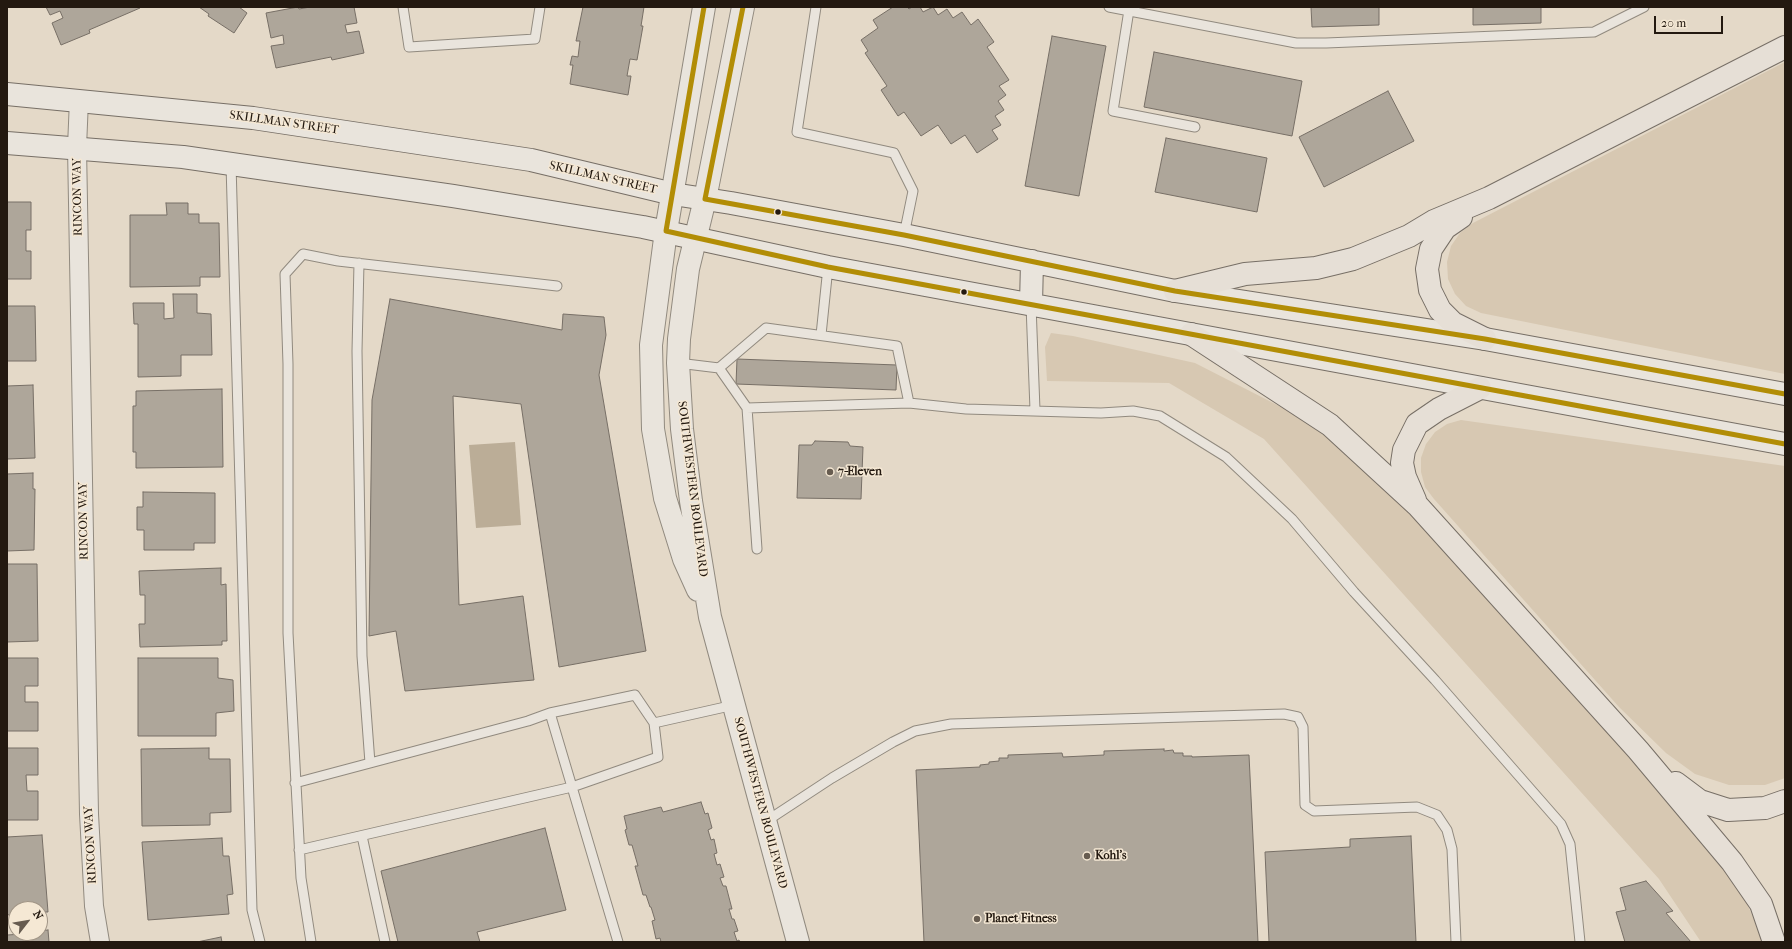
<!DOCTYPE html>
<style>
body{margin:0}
#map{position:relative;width:1792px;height:949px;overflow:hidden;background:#e4d9c8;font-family:"IM FELL French Canon",serif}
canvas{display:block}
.frame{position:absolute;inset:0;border:8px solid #231910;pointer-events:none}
.north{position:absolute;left:8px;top:901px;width:40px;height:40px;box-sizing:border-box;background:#f5e8d4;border:1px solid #a19586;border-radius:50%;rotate:59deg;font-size:11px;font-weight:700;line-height:16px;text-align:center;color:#231910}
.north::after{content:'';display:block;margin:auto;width:14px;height:18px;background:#675c50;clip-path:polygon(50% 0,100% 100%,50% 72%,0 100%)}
.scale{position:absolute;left:1654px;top:16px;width:69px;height:18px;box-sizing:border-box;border:2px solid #231910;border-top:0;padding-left:5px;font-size:12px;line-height:14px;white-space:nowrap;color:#231910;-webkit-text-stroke:3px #f5e8d4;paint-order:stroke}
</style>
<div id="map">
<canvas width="1792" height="949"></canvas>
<div class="frame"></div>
<div class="north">N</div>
<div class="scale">20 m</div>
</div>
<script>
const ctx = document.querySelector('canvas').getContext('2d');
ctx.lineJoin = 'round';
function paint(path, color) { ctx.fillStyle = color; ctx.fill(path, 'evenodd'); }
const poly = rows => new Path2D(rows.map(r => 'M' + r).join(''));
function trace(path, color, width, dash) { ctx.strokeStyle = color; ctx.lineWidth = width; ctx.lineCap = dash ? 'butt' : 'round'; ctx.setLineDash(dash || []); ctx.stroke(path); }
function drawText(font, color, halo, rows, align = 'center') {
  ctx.font = font + ' "IM FELL French Canon",serif'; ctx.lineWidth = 3; ctx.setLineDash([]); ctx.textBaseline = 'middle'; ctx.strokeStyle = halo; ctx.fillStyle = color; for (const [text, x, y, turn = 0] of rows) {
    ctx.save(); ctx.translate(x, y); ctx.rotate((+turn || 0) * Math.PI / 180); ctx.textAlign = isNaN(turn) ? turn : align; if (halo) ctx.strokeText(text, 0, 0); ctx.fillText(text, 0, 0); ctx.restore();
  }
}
const green = poly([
 [1785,62,1785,374,1481,313,1466,306,1455,294,1448,279,1447,262,1451,246,1460,233,1473,223],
 [1051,333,1073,336,1195,363,1283,408,1288,405,1316,422,1415,516,1702,838,1744,897,1757,926,1762,942,1701,942,1659,879,1264,439,1169,383,1047,381,1045,347],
 [1461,420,1785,466,1785,778,1765,785,1729,785,1695,774,1666,753,1619,707,1434,499,1425,487,1421,472,1421,458,1426,444,1435,432,1447,424]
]);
const water = poly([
 [515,442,521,525,476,528,469,445]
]);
const building = poly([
 [46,7,140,7,140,8,89,30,90,33,61,45,52,23,63,18,60,11,50,15,46,7],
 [199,7,239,7,247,13,234,33,208,16,209,14,199,7],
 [298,7,299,9,310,7,354,7,357,23,345,25,347,33,359,31,364,53,332,60,331,57,276,68,271,46,284,44,283,35,271,38,266,13,298,7],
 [583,7,644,7,641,26,643,26,637,60,630,59,627,76,631,76,628,95,570,84,573,65,570,65,572,56,578,57,580,41,576,41,583,7],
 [893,7,907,7,909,9,912,7,920,7,923,12,933,7,938,15,947,9,953,18,962,12,971,25,978,19,994,42,987,47,1009,80,999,86,1006,95,998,101,1004,110,995,116,1001,125,992,130,998,139,977,153,965,135,951,144,938,125,921,136,904,112,898,116,881,90,887,86,865,53,868,51,861,40,878,28,873,20,893,7],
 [1311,7,1379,7,1379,25,1312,27,1311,7],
 [1473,7,1541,7,1541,23,1473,25,1473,7],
 [1052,36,1106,46,1079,196,1025,186,1052,36],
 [1154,52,1302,81,1292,136,1144,107,1154,52],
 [1388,91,1414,141,1324,187,1299,137,1388,91],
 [1166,138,1267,158,1257,212,1155,192,1166,138],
 [7,202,31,202,31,230,26,230,26,251,31,251,31,279,7,279,7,202],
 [166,203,188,203,188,214,199,214,199,223,219,223,220,277,200,277,200,286,130,287,130,215,167,215,166,203],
 [173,294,197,294,197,313,211,314,212,355,181,355,181,376,138,377,138,324,134,324,133,303,164,303,164,319,174,318,173,294],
 [390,299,562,330,563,314,604,317,606,335,599,375,646,651,559,667,521,404,453,396,459,605,523,596,534,680,405,691,396,631,369,636,372,400,390,299],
 [7,306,35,306,36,361,7,361,7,306],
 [737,359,897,365,896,390,736,384,737,359],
 [33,385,35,458,7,459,7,386,33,385],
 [222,389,223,467,136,468,136,452,133,452,133,406,136,406,136,391,222,389],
 [815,441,848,442,850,446,863,447,861,499,797,498,799,445,812,445,815,441],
 [33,473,33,489,35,489,34,550,7,551,7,474,33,473],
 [143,492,215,493,215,543,194,543,194,550,144,550,144,530,137,530,137,507,143,507,143,492],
 [7,564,37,564,38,641,7,642,7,564],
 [221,568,221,585,226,584,227,641,222,641,222,645,140,647,139,624,145,624,145,595,140,595,139,571,221,568],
 [7,658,38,658,38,686,25,686,25,702,38,702,38,731,7,731,7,658],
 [138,658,218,658,218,678,233,680,234,711,216,713,216,736,138,736,138,658],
 [7,748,38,748,38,775,26,775,27,791,38,791,38,820,7,820,7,748],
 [209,748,209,759,230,759,231,812,210,813,210,825,142,826,141,749,209,748],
 [1164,749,1164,751,1173,750,1174,753,1183,753,1183,756,1192,756,1192,757,1249,755,1258,942,924,942,916,770,980,767,980,765,989,764,989,762,999,761,999,758,1008,758,1008,755,1062,753,1063,757,1104,755,1104,751,1164,749],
 [701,802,705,814,708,813,712,828,708,830,711,840,714,839,717,853,714,854,717,865,720,864,724,877,720,878,723,886,726,886,732,909,729,909,732,919,734,919,738,931,734,932,737,941,739,940,740,942,661,942,660,938,656,939,652,921,655,920,651,907,650,907,646,895,643,895,635,866,638,866,632,845,629,845,625,830,627,829,624,816,661,807,663,812,701,802],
 [545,828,566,910,477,932,480,942,398,942,381,871,545,828],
 [42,835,48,912,40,912,40,909,16,909,16,914,7,915,7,837,42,835],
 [1411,836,1416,942,1269,942,1265,852,1350,847,1350,839,1411,836],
 [222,838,223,856,229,856,233,894,227,895,229,914,148,920,142,842,222,838],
 [1646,881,1673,911,1666,913,1691,942,1625,942,1616,912,1626,910,1620,888,1646,881],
 [48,930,49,942,7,942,7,935,40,933,40,931,48,930],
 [221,937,222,942,197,942,221,937]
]);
const service = poly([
 [403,7,409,47,535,39,540,7],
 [816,7,797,132,894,153,913,191,904,235],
 [1109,7,1296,43,1326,43,1594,32,1644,7],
 [1129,10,1113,111,1195,127],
 [231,164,252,910,260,942],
 [359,263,357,351,362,656,370,763],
 [1031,305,1035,410],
 [821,335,828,267],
 [678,363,719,368,766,328,897,346,909,403,966,409,1101,413,1133,411,1160,416,1226,457,1292,519,1354,592,1435,680,1561,824,1570,844,1580,942],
 [719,368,747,408,757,549],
 [747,408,909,403],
 [635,695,654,723,658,757,572,787,550,713,635,695],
 [654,723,734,705],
 [295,783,528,721,550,713],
 [765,822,832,778,893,742,915,731,951,724,1284,714,1298,717,1303,727,1305,805,1314,811,1417,807,1437,815,1447,830,1452,849,1456,942],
 [362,836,385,942],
 [299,850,572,787,618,942],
 [311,942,301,878,288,633,288,364,285,274,303,254,338,261,557,286]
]);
const minor = poly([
 [79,100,77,147,89,814,94,906,100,942]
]);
const tertiary = poly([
 [743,7,705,199,688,269,679,339,678,363,682,429,691,501,710,617,798,942],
 [698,590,684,559,665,498,653,429,651,345,666,231,704,7]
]);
const secondary = poly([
 [7,94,253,118,531,160,673,194,731,203,904,235,1175,291,1485,339,1785,394],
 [7,143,183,157,453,196,643,227,828,267,1785,444],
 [1031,305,1032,261]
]);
const primary = poly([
 [1461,217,1445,228,1431,249,1427,269,1430,290,1440,310,1453,323,1485,339],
 [1175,291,1245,274,1316,268,1353,259,1409,236,1434,221,1489,198,1785,47],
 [1191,334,1330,425,1418,506,1638,750,1732,862,1761,904,1774,942],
 [1415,500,1405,477,1402,463,1404,450,1417,424,1439,409,1480,388],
 [1676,783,1700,801,1728,810,1765,808,1785,801]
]);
const bus1 = poly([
 [704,7,666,231,828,267,1785,444],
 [743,7,705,199,904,235,1175,291,1485,339,1785,394]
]);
const markers = [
 [778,212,3.5,"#231910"],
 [964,292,3.5,"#231910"],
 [830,472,4,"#675c50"],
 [1087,856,4,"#675c50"],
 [977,919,4,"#675c50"]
];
const streetNames = [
 ["SKILLMAN STREET",284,123,8],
 ["SKILLMAN STREET",603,178,13],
 ["RINCON WAY",78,197,-91],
 ["SOUTHWESTERN BOULEVARD",692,489,83],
 ["RINCON WAY",84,521,-91],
 ["SOUTHWESTERN BOULEVARD",760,803,75],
 ["RINCON WAY",91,845,-93]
];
const poiNames = [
 ["7-Eleven",838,472],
 ["Kohl's",1095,856],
 ["Planet Fitness",985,919]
];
paint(green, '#d7c8b2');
paint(water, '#bbad97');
paint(building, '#aea69a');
trace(building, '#776f66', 1);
trace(service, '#918a7f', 11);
trace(minor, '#918a7f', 20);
trace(tertiary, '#918a7f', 24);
trace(secondary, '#776f66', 24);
trace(primary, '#776f66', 24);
trace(service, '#e9e4dc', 9);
trace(minor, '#e9e4dc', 18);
trace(tertiary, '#e9e4dc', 22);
trace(secondary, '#e9e4dc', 22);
trace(primary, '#e6dfd6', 22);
trace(bus1, '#b28d06', 5);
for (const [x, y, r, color] of markers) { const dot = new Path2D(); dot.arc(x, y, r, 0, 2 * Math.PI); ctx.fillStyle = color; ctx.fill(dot); trace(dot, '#f5e8d4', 1.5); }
drawText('12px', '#231910', '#f5e8d4', streetNames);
drawText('bold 12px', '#231910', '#f5e8d4', poiNames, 'left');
</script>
